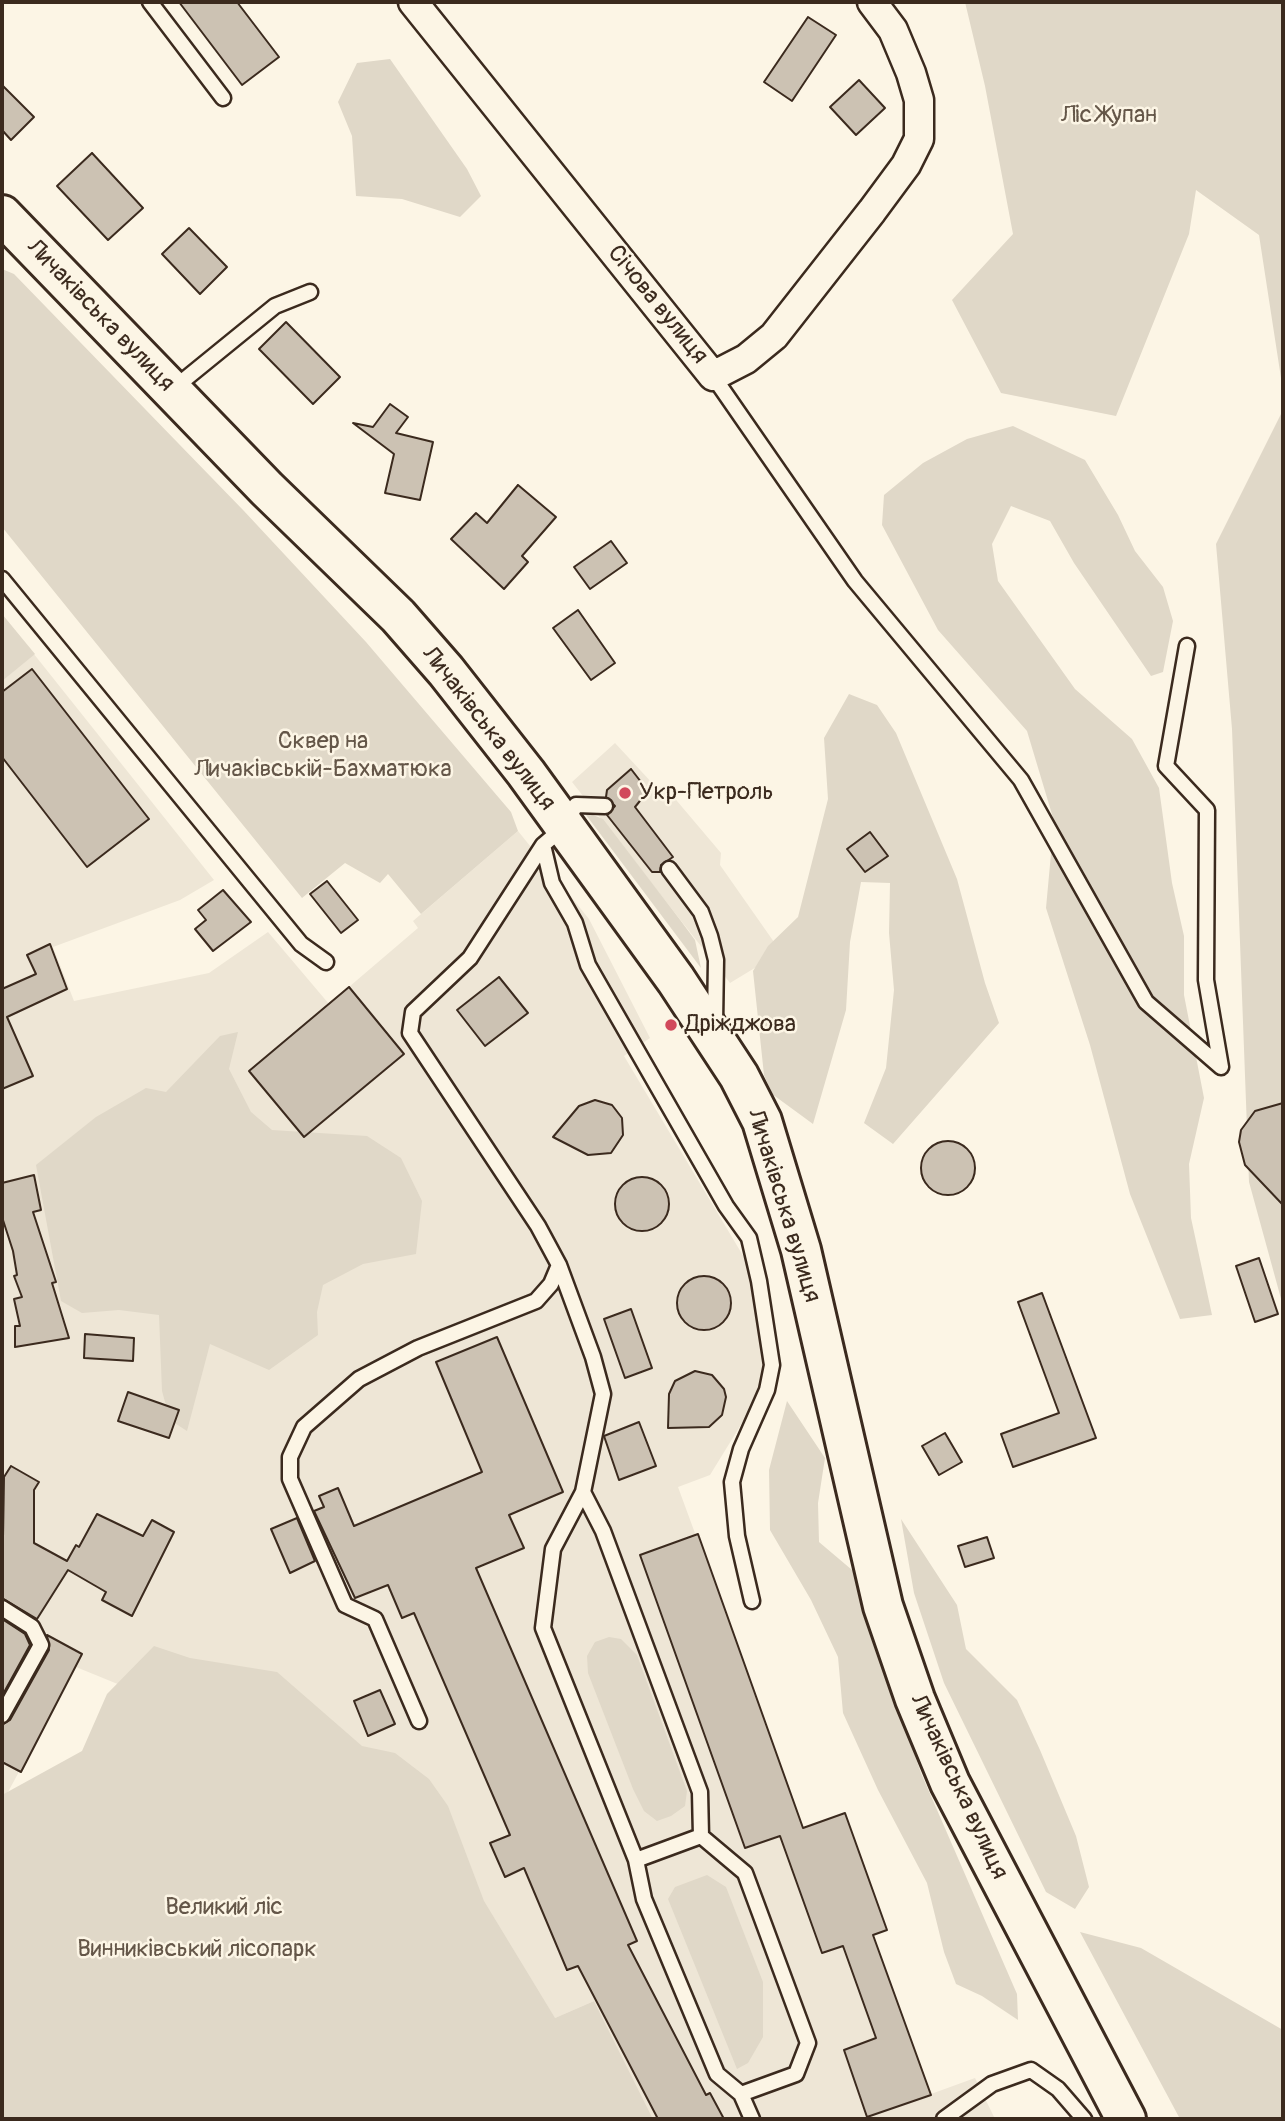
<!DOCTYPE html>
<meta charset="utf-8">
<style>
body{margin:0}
#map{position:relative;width:1285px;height:2121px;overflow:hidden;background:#fcf5e5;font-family:Pangolin,sans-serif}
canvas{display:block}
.frame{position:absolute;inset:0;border:4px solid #3b2a1e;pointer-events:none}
</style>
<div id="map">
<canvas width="1285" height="2121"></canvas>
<div class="frame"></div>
</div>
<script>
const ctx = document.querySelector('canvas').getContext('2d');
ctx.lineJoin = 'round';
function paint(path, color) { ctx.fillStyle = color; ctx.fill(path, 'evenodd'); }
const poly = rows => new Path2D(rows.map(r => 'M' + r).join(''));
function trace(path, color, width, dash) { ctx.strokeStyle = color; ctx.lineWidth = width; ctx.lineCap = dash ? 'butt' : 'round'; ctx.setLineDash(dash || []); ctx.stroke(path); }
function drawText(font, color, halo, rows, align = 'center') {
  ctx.font = font + ' Pangolin,sans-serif'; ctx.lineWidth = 5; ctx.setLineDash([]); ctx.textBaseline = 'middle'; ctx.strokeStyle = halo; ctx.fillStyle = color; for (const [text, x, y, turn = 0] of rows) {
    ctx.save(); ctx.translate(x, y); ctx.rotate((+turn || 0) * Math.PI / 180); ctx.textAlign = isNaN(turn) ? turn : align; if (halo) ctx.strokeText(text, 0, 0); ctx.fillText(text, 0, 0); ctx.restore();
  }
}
const built = poly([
 [2,614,214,880,180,900,53,947,74,1001,209,973,268,932,329,1004,418,928,413,921,518,831,589,919,650,1038,624,1056,748,1264,766,1374,761,1392,710,1475,678,1487,803,1827,845,1813,887,1930,873,1935,931,2094,975,2078,995,2119,653,2119,594,2001,535,2027,333,1772,76,1667,2,1803],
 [615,743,654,785,666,788,721,853,720,865,781,952,730,983,572,782]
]);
const green = poly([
 [965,2,1283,2,1283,391,1259,235,1196,190,1189,234,1116,416,1001,393,952,300,1013,234,985,86],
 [390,59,467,169,481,196,460,217,402,199,356,196,352,136,338,102,357,63],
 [2,269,14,274,244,511,366,642,511,812,518,831,421,914,388,874,380,883,345,863,302,898,2,527],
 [1283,410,1283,1306,1249,1182,1232,729,1216,544],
 [1013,426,1085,460,1118,515,1135,551,1163,587,1173,621,1163,672,1151,676,1074,563,1050,521,1011,506,992,544,998,581,1075,689,1132,739,1159,788,1172,883,1184,936,1184,995,1204,1098,1189,1164,1191,1218,1212,1315,1180,1319,1130,1194,1090,1045,1046,908,1054,821,1027,731,938,630,882,525,884,495,923,463,967,439],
 [2,614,35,654,2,681],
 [849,694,877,705,896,733,957,879,985,983,999,1023,893,1144,864,1123,886,1068,894,990,889,933,890,883,861,882,850,942,846,1010,813,1124,772,1094,764,1075,753,971,768,946,798,917,828,799,824,738],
 [583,811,603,819,681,921,695,940,701,968],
 [238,1032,229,1069,251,1112,272,1130,367,1136,401,1158,422,1201,416,1254,363,1264,323,1285,317,1312,318,1335,269,1370,210,1344,187,1431,170,1420,162,1391,159,1315,119,1310,82,1313,61,1301,36,1165,96,1117,146,1088,166,1092,220,1036],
 [787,1401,825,1458,818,1503,819,1542,858,1575,877,1646,921,1773,1017,1994,1018,2020,982,1996,956,1984,944,1952,927,1883,878,1790,843,1713,838,1657,811,1600,770,1530,769,1470],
 [901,1519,957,1605,966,1649,1017,1700,1040,1750,1076,1836,1089,1887,1075,1909,1046,1892,944,1683,914,1593],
 [609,1637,621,1639,637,1655,687,1791,685,1806,671,1816,657,1821,644,1811,633,1789,588,1673,587,1656,595,1642],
 [154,1646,190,1658,277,1672,362,1746,395,1753,429,1779,448,1806,484,1901,555,2018,594,2001,653,2119,2,2119,2,1795,82,1751,107,1694],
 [707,1875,726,1887,763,1982,763,2037,748,2063,737,2069,668,1899,675,1887],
 [1080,1932,1141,1948,1283,2030,1283,2119,1180,2119]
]);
const building = poly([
 [179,2,237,2,279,57,242,85,179,2],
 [808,17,836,35,792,101,764,82,808,17],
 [859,80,885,108,856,135,830,107,859,80],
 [2,85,34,117,11,140,2,130,2,85],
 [92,153,143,208,108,240,57,186,92,153],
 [189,228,227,267,200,294,162,254,189,228],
 [286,322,340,377,313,404,259,349,286,322],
 [390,404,408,417,396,433,433,442,420,500,385,493,394,454,353,423,373,427,390,404],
 [518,485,556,517,522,556,528,562,504,589,451,539,476,513,487,523,518,485],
 [611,541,627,563,590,589,574,567,611,541],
 [578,610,615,663,591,680,553,628,578,610],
 [32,669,149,819,87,867,2,757,2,692,32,669],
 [631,769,648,791,635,807,673,857,661,865,660,872,652,872,607,815,615,806,606,797,607,790,631,769],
 [870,832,888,856,865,872,847,849,870,832],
 [327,881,358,920,341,933,310,894,327,881],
 [223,890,251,922,213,951,195,929,206,920,198,910,223,890],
 [50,944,67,989,7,1017,33,1076,2,1089,2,989,36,974,27,955,50,944],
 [499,977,528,1013,485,1046,457,1010,499,977],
 [349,987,404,1054,304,1137,249,1071,349,987],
 [595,1100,612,1105,622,1118,623,1135,611,1153,588,1155,553,1137,579,1106,595,1100],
 [1283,1103,1283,1205,1245,1165,1239,1142,1241,1130,1255,1111,1283,1103],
 '921 1168a27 27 0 1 1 54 0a27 27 0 1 1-54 0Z',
 [34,1175,41,1210,33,1212,56,1282,52,1283,69,1338,15,1347,15,1326,20,1326,14,1299,22,1297,14,1276,17,1275,13,1251,2,1217,2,1183,34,1175],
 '615 1204a27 27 0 1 1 54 0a27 27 0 1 1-54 0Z',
 [1259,1258,1278,1314,1255,1322,1236,1266,1259,1258],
 '677 1303a27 27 0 1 1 54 0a27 27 0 1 1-54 0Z',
 [1042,1293,1096,1438,1013,1467,1001,1434,1059,1413,1018,1302,1042,1293],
 [631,1309,652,1368,625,1378,604,1319,631,1309],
 [85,1334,134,1338,133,1361,84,1358,85,1334],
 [497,1337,563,1492,509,1515,524,1548,476,1568,637,1941,628,1945,706,2095,710,2093,724,2119,658,2119,578,1966,567,1970,524,1868,505,1877,490,1843,510,1835,414,1613,402,1618,388,1585,355,1598,314,1511,324,1507,319,1496,338,1488,354,1526,482,1472,436,1362,497,1337],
 [695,1371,712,1375,724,1389,726,1397,722,1415,709,1427,668,1428,669,1394,675,1381,695,1371],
 [128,1392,179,1410,169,1438,118,1421,128,1392],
 [639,1422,656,1466,619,1480,604,1436,639,1422],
 [945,1433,962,1462,939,1475,922,1446,945,1433],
 [11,1466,39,1482,34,1490,34,1543,67,1561,76,1545,79,1547,97,1514,143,1536,152,1520,174,1532,132,1616,102,1600,106,1592,68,1570,37,1619,2,1598,4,1477,11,1466],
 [297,1518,315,1561,290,1573,271,1529,297,1518],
 [698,1534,803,1828,845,1813,887,1930,873,1935,931,2095,867,2117,844,2050,876,2038,843,1946,822,1953,780,1836,745,1848,640,1555,698,1534],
 [987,1537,994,1558,965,1567,958,1546,987,1537],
 [2,1619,25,1634,30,1645,2,1696,2,1619],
 [47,1635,82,1654,21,1772,2,1762,2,1725,10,1720,49,1650,47,1635],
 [380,1690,395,1724,368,1736,354,1701,380,1690]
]);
const service = poly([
 [150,2,223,98],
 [713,376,855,581,1021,780,1146,1002,1221,1067,1206,980,1207,810,1166,766,1187,646],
 [173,389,275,306,310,292],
 [2,579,301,944,326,962],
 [605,806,576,805,563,828,543,845,470,958,413,1012,410,1033,538,1226,559,1265,593,1357,603,1394,583,1492,553,1549,543,1628,636,1860,644,1899,717,2074,741,2094,796,2074,808,2043,745,1873,701,1836,636,1860],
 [543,845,552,883,575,923,588,965,726,1206,749,1238,759,1281,772,1365,767,1390,741,1449,732,1482,737,1536,752,1601],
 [669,869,701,912,710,936,716,960,715,1023],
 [583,1492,603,1531,700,1792,701,1836],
 [2,1608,32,1627,41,1645,2,1715],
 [419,1721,375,1619,345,1605,290,1479,290,1457,304,1427,359,1379,418,1348,536,1301,551,1284,559,1265],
 [741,2094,752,2119],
 [944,2119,992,2084,1031,2070,1058,2089,1084,2119]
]);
const minor = poly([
 [413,2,713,376,746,359,774,336,872,211,906,165,919,139,919,100,911,73,893,30,872,2]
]);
const primary = poly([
 [2,215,267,489,398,616,446,671,526,773,676,980,739,1076,762,1121,801,1250,883,1606,915,1699,950,1783,1126,2119]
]);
const markers = [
 [625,793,7,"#d1495b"],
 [671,1025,7,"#d1495b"]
];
const parkNames = [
 ["Ліс Жупан",1109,116],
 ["Сквер на",323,742],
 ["Личаківській-Бахматюка",323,770],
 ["Великий ліс",224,1908],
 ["Винниківський лісопарк",197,1950]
];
const streetNames = [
 ["Січова вулиця",657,305,51],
 ["Личаківська вулиця",100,316,46],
 ["Личаківська вулиця",488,729,52],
 ["Личаківська вулиця",783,1206,73],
 ["Личаківська вулиця",958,1787,65]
];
const poiNames = [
 ["Укр-Петроль",639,793],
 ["Дріжджова",685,1025]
];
paint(built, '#eee6d6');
paint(green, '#e0d8c8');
paint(building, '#ccc2b3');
trace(building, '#3b2a1e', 2);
trace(service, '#3b2a1e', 19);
trace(minor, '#3b2a1e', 33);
trace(primary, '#3b2a1e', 44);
trace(service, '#fcf5e5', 14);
trace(minor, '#fcf5e5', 28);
trace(primary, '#fcf5e5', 38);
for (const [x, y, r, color] of markers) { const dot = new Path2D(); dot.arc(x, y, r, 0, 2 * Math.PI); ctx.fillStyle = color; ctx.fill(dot); trace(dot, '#fcf5e5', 2.5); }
drawText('24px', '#645648', '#fcf5e5', parkNames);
drawText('24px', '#3b2a1e', '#fcf5e5', streetNames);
drawText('24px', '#3b2a1e', '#fcf5e5', poiNames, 'left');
</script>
